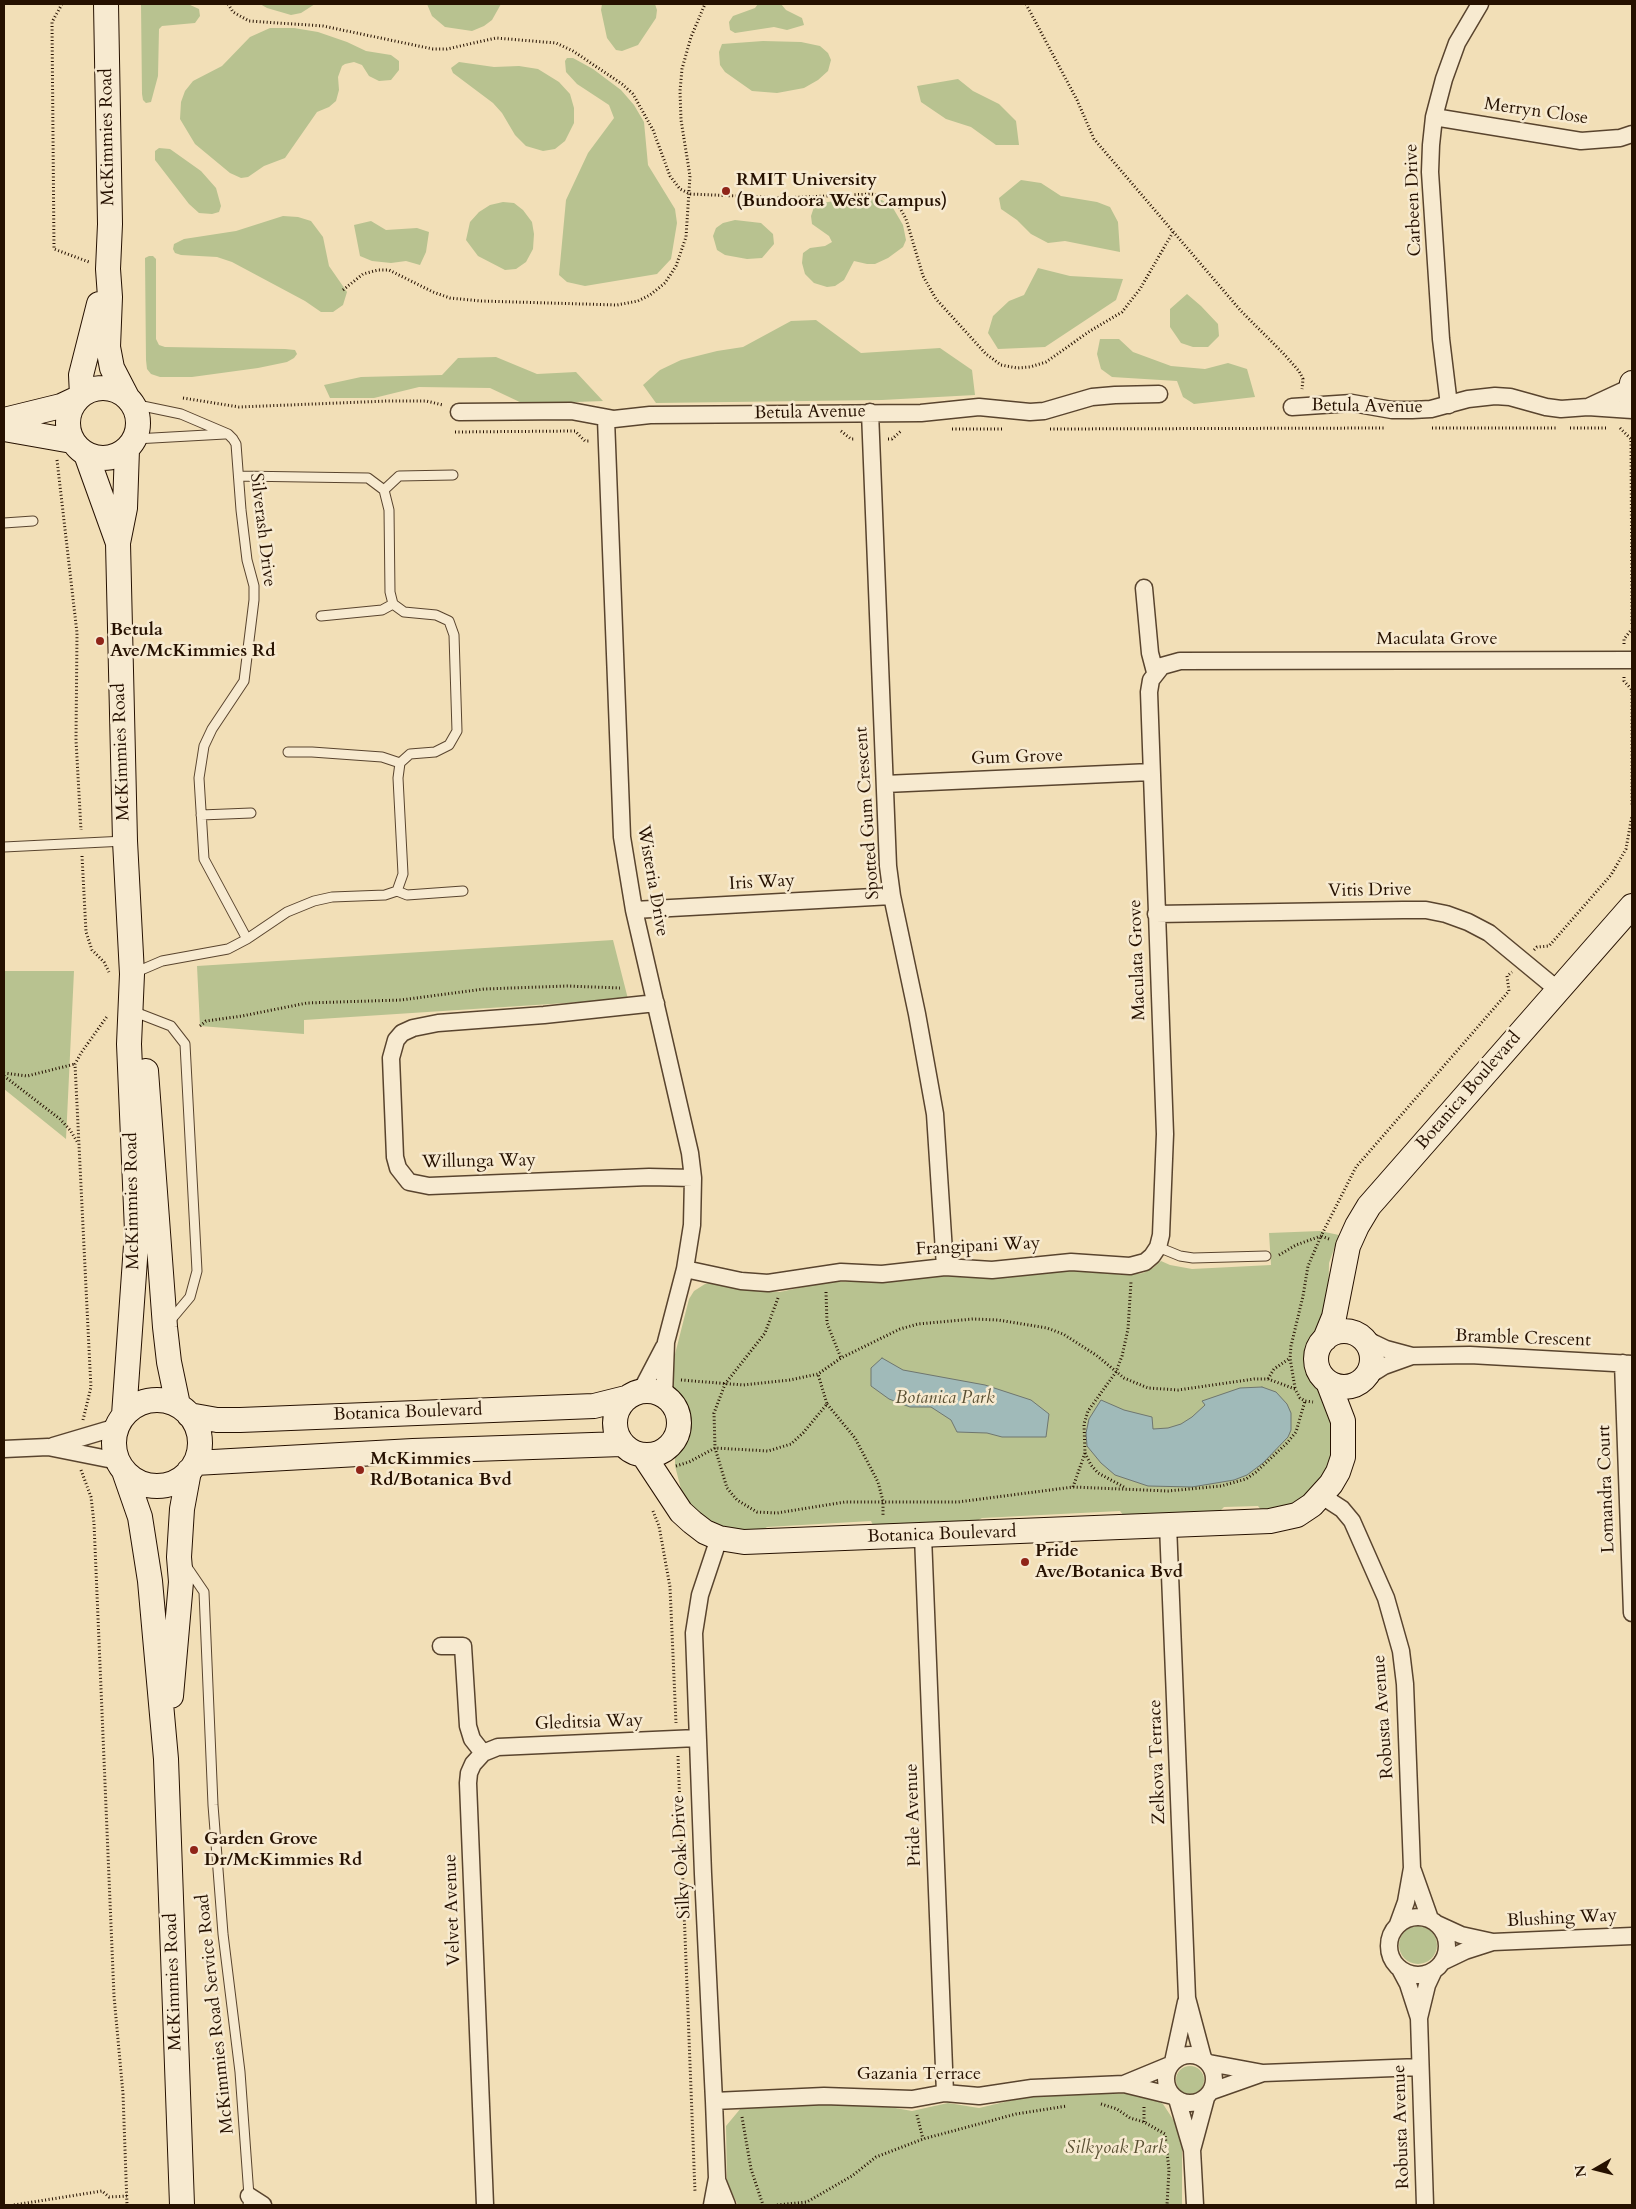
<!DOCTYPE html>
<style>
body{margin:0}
#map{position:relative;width:1636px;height:2209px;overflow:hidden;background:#f2dfb7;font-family:Cardo,serif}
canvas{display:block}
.frame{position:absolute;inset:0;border:5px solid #261100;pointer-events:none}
.north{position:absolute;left:1571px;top:2144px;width:50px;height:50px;-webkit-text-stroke:4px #f7ead0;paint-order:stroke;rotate:262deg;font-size:14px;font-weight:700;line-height:20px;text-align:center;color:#261100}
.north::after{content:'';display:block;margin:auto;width:18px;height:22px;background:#261100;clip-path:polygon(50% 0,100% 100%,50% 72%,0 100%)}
</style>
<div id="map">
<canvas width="1636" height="2209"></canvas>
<div class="frame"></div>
<div class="north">N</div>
</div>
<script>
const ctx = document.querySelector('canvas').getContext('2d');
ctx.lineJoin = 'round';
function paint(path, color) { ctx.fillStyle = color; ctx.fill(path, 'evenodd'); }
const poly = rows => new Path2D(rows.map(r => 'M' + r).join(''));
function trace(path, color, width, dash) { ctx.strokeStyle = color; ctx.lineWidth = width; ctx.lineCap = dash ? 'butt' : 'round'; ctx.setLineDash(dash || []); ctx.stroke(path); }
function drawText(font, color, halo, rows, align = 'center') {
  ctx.font = font + ' Cardo,serif'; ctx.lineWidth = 5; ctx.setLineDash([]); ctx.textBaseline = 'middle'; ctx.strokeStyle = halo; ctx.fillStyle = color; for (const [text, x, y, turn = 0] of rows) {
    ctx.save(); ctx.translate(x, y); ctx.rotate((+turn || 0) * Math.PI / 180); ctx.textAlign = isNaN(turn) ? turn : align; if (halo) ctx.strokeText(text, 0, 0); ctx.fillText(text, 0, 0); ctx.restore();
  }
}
const green = poly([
 [141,4,188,4,199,9,200,16,195,23,162,26,159,29,158,76,151,102,146,103,143,100,142,94],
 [260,4,315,4,301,13,291,15,267,8],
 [427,4,501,4,492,20,484,26,472,31,445,27,432,16],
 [602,4,655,4,657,10,656,18,638,45,622,51,616,50,607,38,601,10],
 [758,4,781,4,786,10,802,18,804,25,787,30,774,27,735,33,730,30,729,22,733,16,755,8],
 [270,28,294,28,318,32,347,42,366,51,391,55,399,61,399,70,391,80,379,81,369,76,362,65,354,62,345,64,342,66,338,77,339,90,336,101,329,107,317,112,285,158,264,166,248,177,241,178,230,173,195,144,180,119,181,102,185,91,193,81,222,66,250,37],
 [763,41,801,42,820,46,828,53,831,60,828,71,818,80,804,88,777,93,752,91,725,72,720,65,719,52,722,44],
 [567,58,573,58,593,69,621,90,634,105,644,122,648,165,675,209,677,223,671,259,657,274,585,286,567,282,559,275,566,200,588,153,614,118,609,105,577,84,566,72,565,61],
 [459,62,494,67,519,66,538,69,559,82,570,94,574,108,574,123,565,141,555,149,543,151,526,146,515,135,502,113,493,103,453,73,451,68],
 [958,79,973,91,999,104,1016,121,1019,145,996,145,971,127,946,119,921,102,917,86],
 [159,148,170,149,201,171,216,188,221,206,219,212,212,214,199,213,189,204,155,160,155,151],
 [1021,180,1041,183,1061,196,1097,202,1110,207,1118,222,1120,252,1065,241,1048,243,1031,234,1017,220,1001,209,999,198],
 [853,198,882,200,893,208,903,225,906,240,903,247,888,258,875,264,867,264,854,261,844,280,835,286,827,287,814,283,805,274,802,263,803,253,810,248,825,246,832,242,829,236,812,224,811,216,814,207,822,203],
 [503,202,514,203,523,210,532,222,534,234,533,249,526,262,516,269,505,270,478,256,466,240,470,222,479,212,490,205],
 [283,216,298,217,311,221,323,237,329,266,347,292,343,305,333,312,321,312,305,301,232,262,217,257,181,255,175,253,173,249,174,244,184,239,236,231],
 [735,220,761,223,773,234,774,244,762,258,747,259,725,255,717,250,713,236,716,228,723,223],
 [371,221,386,230,417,228,429,232,426,252,420,265,406,261,391,263,372,261,360,256,354,225],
 [149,256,153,256,156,259,156,339,159,345,165,347,285,349,295,350,297,354,294,358,287,362,258,368,192,377,160,377,151,374,147,369,146,360,145,258],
 [1038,268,1070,276,1123,279,1116,300,1045,347,998,349,988,333,993,316,1009,301,1024,295],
 [1187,294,1201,306,1218,324,1219,336,1208,347,1193,347,1181,343,1170,327,1170,309],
 [816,320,861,353,940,348,972,370,975,395,882,400,656,403,643,385,660,370,681,360,717,351,743,347,791,321],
 [1100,339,1119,339,1133,352,1171,366,1205,369,1228,363,1247,369,1255,397,1194,404,1183,397,1177,381,1112,377,1101,369,1097,354],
 [496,357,537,374,576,372,603,401,524,404,490,388,419,387,374,398,330,398,324,385,361,377,442,375,458,358],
 [613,940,628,999,304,1020,304,1034,200,1026,197,966],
 [4,971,74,971,66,1139,4,1089],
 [1320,1231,1339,1235,1329,1263,1328,1312,1311,1352,1310,1364,1333,1417,1334,1448,1329,1464,1322,1478,1311,1492,1287,1507,1262,1511,1258,1506,1224,1507,1219,1512,1124,1516,1120,1511,982,1518,975,1522,873,1525,871,1521,767,1527,761,1531,727,1529,713,1523,689,1504,681,1489,675,1466,675,1456,683,1434,684,1422,682,1409,672,1387,672,1366,689,1299,694,1291,705,1284,710,1283,756,1291,780,1292,826,1282,903,1281,946,1274,993,1278,1061,1270,1131,1275,1143,1273,1153,1268,1161,1261,1170,1265,1192,1269,1271,1265,1269,1233],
 '1399 1945a19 19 0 1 1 38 0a19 19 0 1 1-38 0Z',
 '1176 2080a14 14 0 1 1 28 0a14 14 0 1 1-28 0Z',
 [1135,2093,1151,2097,1163,2104,1180,2130,1182,2147,1182,2205,738,2205,727,2183,726,2126,741,2108,862,2102,912,2111,948,2103,979,2108,1030,2096]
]);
const water = poly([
 [882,1358,903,1370,985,1385,1031,1400,1049,1414,1046,1437,1002,1437,987,1433,957,1432,951,1420,931,1407,910,1407,889,1399,871,1386,871,1368,882,1358],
 [1262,1387,1276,1392,1287,1404,1291,1413,1291,1430,1288,1437,1263,1463,1247,1475,1234,1480,1192,1487,1148,1486,1115,1475,1101,1463,1087,1446,1086,1433,1089,1419,1101,1400,1124,1410,1152,1417,1153,1429,1168,1428,1181,1424,1192,1417,1205,1405,1202,1401,1240,1388,1262,1387]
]);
const path = poly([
 [62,4,52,22,54,249,89,262],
 [228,4,233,12,249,21,323,26,433,49,447,49,496,38,556,43,573,51,622,84,633,94,653,130,670,176,680,189,690,194,782,198,871,194,884,196,893,200,900,208,906,219,923,276,936,299,986,354,1001,365,1017,368,1030,367,1046,362,1090,331,1122,312,1140,289,1173,232],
 [1026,4,1077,100,1094,139,1241,311,1283,353,1299,371,1303,379,1302,389],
 [343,290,363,274,378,270,389,270,433,292,450,298,481,301,617,305,638,301,650,295,665,283,676,266,686,237,690,176,681,120,680,91,682,69,691,37,705,4],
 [183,398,239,407,388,401,426,401,443,405],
 [1432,428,1556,428],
 [1570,428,1606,428],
 [1620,428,1631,439,1632,624],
 [952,429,1004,429],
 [1050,429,1386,428],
 [841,431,851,439,855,439],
 [455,432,575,431,585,441,590,441],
 [888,439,892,439,901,431],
 [57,460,77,633,76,740,81,830],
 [1624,644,1624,639,1632,629],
 [1624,677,1624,681,1632,690,1632,806],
 [82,856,86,932,92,950,104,962,109,972],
 [1534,950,1537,947,1549,946,1611,875,1626,849,1632,815],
 [200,1026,206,1021,242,1016,307,1003,401,1000,484,989,567,986,620,988],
 [4,1073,27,1076,75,1064],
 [4,1076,60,1119,70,1130,78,1143],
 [1279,1255,1296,1245,1321,1236,1356,1167,1509,991,1507,976,1512,972],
 [826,1292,827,1323,841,1358],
 [778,1298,765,1333,725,1384,714,1413,715,1448,727,1488,737,1500,757,1512,777,1513,845,1502,958,1502,1073,1487,1168,1491,1221,1486,1246,1479,1256,1472,1287,1443,1296,1432,1305,1401],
 [1268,1379,1274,1369,1290,1358],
 [681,1380,743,1385,790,1380,818,1374,841,1358,900,1329,918,1324,973,1319,998,1320,1047,1328,1063,1334,1096,1355,1124,1378,1148,1388,1178,1390,1254,1379,1268,1379,1295,1389,1300,1398,1305,1401,1313,1402],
 [1295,1388,1290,1358,1291,1346,1303,1296,1308,1266,1321,1236,1329,1239],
 [827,1404,855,1438,878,1482,883,1501,883,1517],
 [83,1420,91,1387,90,1369,75,1064,81,1053,108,1015],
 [1085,1453,1091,1465,1098,1473,1124,1487],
 [676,1466,689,1462,715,1448,768,1451,791,1444,803,1433,827,1404,818,1374],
 [81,1470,91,1497,94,1523,114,1996,123,2094,127,2205],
 [1073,1487,1085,1453,1084,1424,1088,1411,1116,1372,1122,1356,1128,1329,1131,1282],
 [653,1511,659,1526,670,1587,676,1723],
 [678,1756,695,2192],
 [1101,2104,1117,2109,1130,2118,1144,2122,1165,2134,1169,2170,1167,2205],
 [917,2115,923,2139],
 [742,2117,751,2169,763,2205],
 [1144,2122,1144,2105],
 [14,2205,102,2191,109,2197,127,2196],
 [777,2205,807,2202,852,2176,876,2157,923,2139,1016,2114,1067,2106]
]);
const lane = poly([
 [133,404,181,414,228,434,233,439,236,444,241,510,247,560,254,586,254,600,244,681,212,729,204,746,199,778,204,859,247,939],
 [135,439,225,434],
 [384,490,399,476,453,475],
 [4,523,33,521],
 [321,616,382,610,393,604],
 [288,752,312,752,382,757,400,763],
 [201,815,251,813],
 [4,847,125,841],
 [397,891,407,895,463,891],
 [134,973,162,961,228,949,247,939,287,912,314,901,332,897,385,895,397,891,403,874,398,778,400,763,410,754,435,752,449,745,457,731,454,635,449,621,436,615,404,612,393,604,390,592,389,510,384,490,368,478,239,476],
 [140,1014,171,1026,185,1044,197,1271,190,1297,169,1322],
 [1158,1247,1180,1256,1193,1258,1266,1256],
 [187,1567,204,1592,213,1805,223,1934,240,2072,249,2196,248,2205]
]);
const street = poly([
 [1434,117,1581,141,1620,138,1632,134],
 [1449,405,1441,339,1430,172,1431,145,1434,117,1444,79,1457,43,1480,4],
 [1590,406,1631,387],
 [1292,407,1352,403,1392,410,1412,410,1431,409,1468,399,1495,396,1510,397,1546,407,1561,409,1588,407,1632,410],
 [459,412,571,411,614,419,650,415,921,413,979,407,1030,412,1044,411,1092,397,1115,395,1159,394],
 [870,412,888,866,892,896,917,1014,935,1114,945,1267],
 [606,419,622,837,634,910,690,1153,693,1178,692,1225,685,1269,666,1342,664,1396],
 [1144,588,1150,653,1155,672],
 [885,784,1151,772],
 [634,910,892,896],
 [1156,914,1403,910,1426,910,1446,914,1468,922,1489,933,1558,990],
 [656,1003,544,1015,438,1023,413,1028,402,1033,396,1040,391,1058,395,1157,398,1168,409,1182,429,1186,649,1177,693,1178],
 [685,1269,741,1281,768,1283,841,1272,882,1274,945,1267,992,1270,1071,1262,1130,1266,1145,1262,1152,1256,1158,1247,1161,1235,1165,1134,1149,692,1151,680,1162,666,1180,661,1632,660],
 [1363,1338,1386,1349,1412,1356,1470,1355,1632,1364],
 [1623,1363,1632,1613],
 [1365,1378,1384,1366,1412,1356],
 [641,1391,664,1347],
 [53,1446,117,1427],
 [4,1449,48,1447,118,1461],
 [1322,1496,1342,1509,1352,1521,1386,1598,1401,1651,1405,1684,1412,1868,1406,1902,1398,1924],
 [1168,1525,1187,1998,1203,2058],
 [923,1536,945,2093],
 [441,1646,463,1646,468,1726,472,1739,483,1753,473,1764,469,1773,468,1783,485,2205],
 [483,1753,498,1747,520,1746,697,1738],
 [1413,1871,1430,1919],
 '1389 1946a29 29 0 1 1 58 0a29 29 0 1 1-58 0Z',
 [1437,1924,1461,1935,1493,1942],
 [1442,1962,1465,1951,1493,1942,1632,1936],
 [1400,1969,1408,1984,1419,2018],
 '1166 2079a24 24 0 1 1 48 0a24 24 0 1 1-48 0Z',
 [1173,2062,1186,2002],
 [1209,2063,1263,2073,1420,2067],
 [1124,2084,1170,2065],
 [1212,2091,1263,2073],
 [1177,2099,1192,2150,1195,2205],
 [714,2101,824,2096,912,2099,945,2093,979,2096,1032,2088,1124,2084,1173,2096],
 [1192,2150,1206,2098],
 [717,2180,727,2205],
 [249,2196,263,2205],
 [712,2205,717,2178,714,2101,703,1874,694,1633,700,1595,719,1538],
 [1425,2205,1419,2018,1427,1985,1434,1970]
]);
const secondary = poly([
 [106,4,110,224,108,269,110,297,108,347,112,368,127,397],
 [1632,383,1630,395,1632,405],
 '68 423a35 35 0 1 1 70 0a35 35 0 1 1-70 0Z',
 [82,395,81,375,99,304],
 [4,420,61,406,78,398],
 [4,429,72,441],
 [86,454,118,543],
 [146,1071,165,1327,169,1362,178,1405],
 '1316 1359a28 28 0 1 1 56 0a28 28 0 1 1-56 0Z',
 [1325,1339,1334,1317,1348,1246,1357,1226,1369,1206,1632,906],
 '615 1423a32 32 0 1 1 64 0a32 32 0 1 1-64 0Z',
 '114 1443a43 43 0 1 1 86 0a43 43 0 1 1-86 0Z',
 [124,1415,137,1231,129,1044,132,974,125,841,118,543,125,508,127,449],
 [189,1415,217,1420,240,1420,594,1406,626,1398],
 [644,1456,681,1512,692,1522,705,1532,719,1538,744,1542,1270,1521,1297,1515,1312,1505,1331,1484,1338,1472,1343,1457,1343,1421,1328,1382],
 [195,1463,413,1451,622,1444],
 [124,1471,140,1517,150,1581,166,1759,182,2205],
 [171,1696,181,1582,179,1557,182,1509,189,1471]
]);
const markers = [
 [726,191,5,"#8f2418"],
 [100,641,5,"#8f2418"],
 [360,1470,5,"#8f2418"],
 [1025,1562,5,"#8f2418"],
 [194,1850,5,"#8f2418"]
];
const streetNames = [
 ["Merryn Close",1536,112,8],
 ["McKimmies Road",108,137,-91],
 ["Carbeen Drive",1414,200,-92],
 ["Betula Avenue",1367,407,1],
 ["Betula Avenue",810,413,-1],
 ["Silverash Drive",262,530,83],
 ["Maculata Grove",1437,640],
 ["McKimmies Road",122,752,-92],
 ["Gum Grove",1017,758,-2],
 ["Spotted Gum Crescent",868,813,-94],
 ["Wisteria Drive",652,881,80],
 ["Iris Way",762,883,-3],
 ["Vitis Drive",1370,891,-1],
 ["Maculata Grove",1138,960,-92],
 ["Botanica Boulevard",1469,1091,-49],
 ["Willunga Way",479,1162,-1],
 ["McKimmies Road",133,1201,-91],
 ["Frangipani Way",978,1247,-3],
 ["Bramble Crescent",1523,1339,2],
 ["Botanica Boulevard",408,1413,-2],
 ["Lomandra Court",1607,1489,-92],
 ["Botanica Boulevard",942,1535,-2],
 ["Robusta Avenue",1384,1717,-94],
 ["Gleditsia Way",589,1723,-2],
 ["Zelkova Terrace",1158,1762,-92],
 ["Pride Avenue",914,1815,-92],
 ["Silky Oak Drive",682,1857,-93],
 ["Velvet Avenue",453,1910,-92],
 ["Blushing Way",1562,1919,-3],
 ["McKimmies Road",174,1982,-92],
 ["McKimmies Road Service Road",216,2014,-96],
 ["Gazania Terrace",919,2075],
 ["Robusta Avenue",1402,2127,-92]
];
const poiNames = [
 ["RMIT University",736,181],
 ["(Bundoora West Campus)",736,202],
 ["Betula",110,631],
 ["Ave/McKimmies Rd",110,652],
 ["McKimmies",370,1460],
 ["Rd/Botanica Bvd",370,1481],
 ["Pride",1035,1552],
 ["Ave/Botanica Bvd",1035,1573],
 ["Garden Grove",204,1840],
 ["Dr/McKimmies Rd",204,1861]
];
const parkNames = [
 ["Botanica Park",945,1399],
 ["Silkyoak Park",1116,2149]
];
paint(green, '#b8c290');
paint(water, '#a0bab9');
trace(water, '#6f766f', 1);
trace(lane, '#59442e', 11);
trace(street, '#59442e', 19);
trace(secondary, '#261100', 26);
trace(path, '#261100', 3, [1, 2.5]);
trace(lane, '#f7ead0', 9);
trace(street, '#f7ead0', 16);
trace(secondary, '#f7ead0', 24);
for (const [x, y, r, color] of markers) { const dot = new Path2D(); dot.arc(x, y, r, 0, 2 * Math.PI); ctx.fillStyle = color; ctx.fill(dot); trace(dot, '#f7ead0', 2); }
drawText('18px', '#261100', '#f7ead0', streetNames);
drawText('bold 18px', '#261100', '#f7ead0', poiNames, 'left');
drawText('italic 18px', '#594f32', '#f7ead0', parkNames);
</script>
